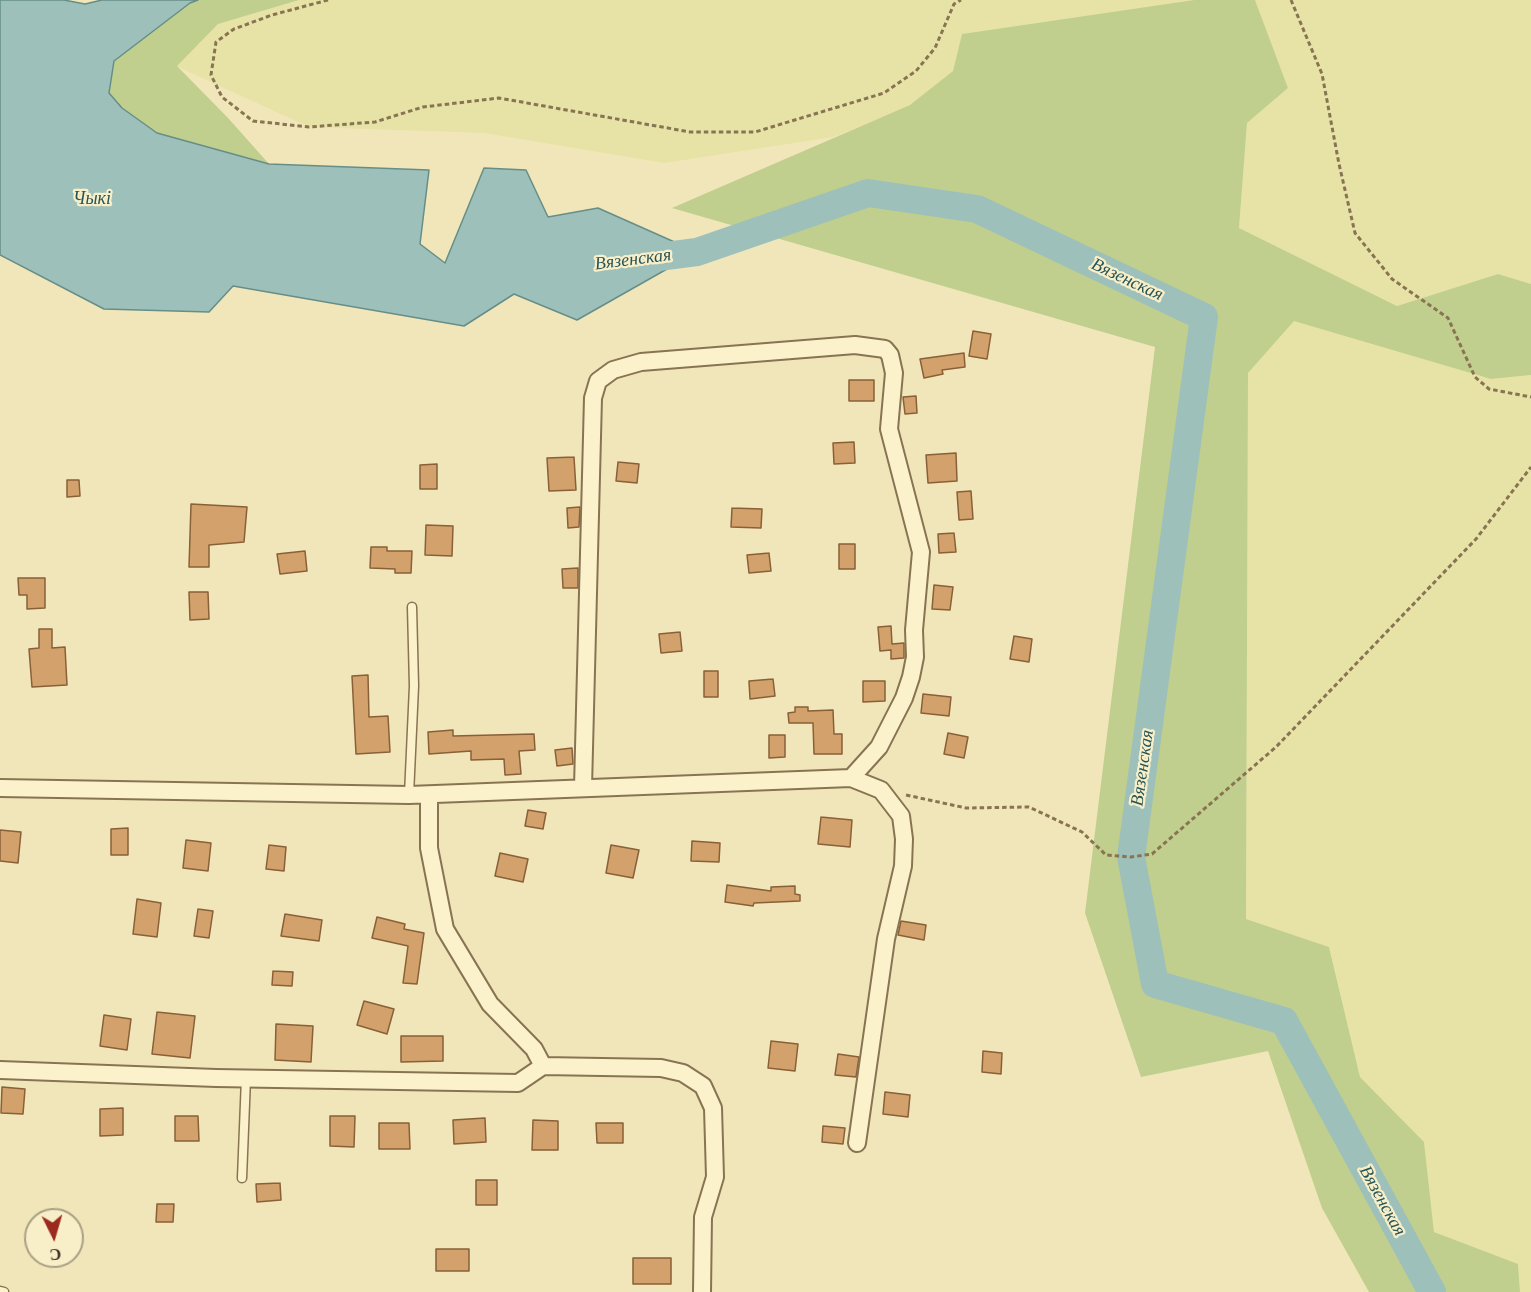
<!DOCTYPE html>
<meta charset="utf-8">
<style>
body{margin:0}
#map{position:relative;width:1531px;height:1292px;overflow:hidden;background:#f1e6b9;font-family:Georgia,serif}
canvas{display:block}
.north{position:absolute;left:24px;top:1208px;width:60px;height:60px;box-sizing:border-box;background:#f8efc9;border:2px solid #aaa083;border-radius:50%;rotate:175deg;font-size:16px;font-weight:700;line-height:24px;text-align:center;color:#352a19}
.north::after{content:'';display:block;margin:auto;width:21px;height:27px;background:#9b2b1f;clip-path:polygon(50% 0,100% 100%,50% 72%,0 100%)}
</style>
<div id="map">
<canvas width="1531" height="1292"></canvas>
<div class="north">С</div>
</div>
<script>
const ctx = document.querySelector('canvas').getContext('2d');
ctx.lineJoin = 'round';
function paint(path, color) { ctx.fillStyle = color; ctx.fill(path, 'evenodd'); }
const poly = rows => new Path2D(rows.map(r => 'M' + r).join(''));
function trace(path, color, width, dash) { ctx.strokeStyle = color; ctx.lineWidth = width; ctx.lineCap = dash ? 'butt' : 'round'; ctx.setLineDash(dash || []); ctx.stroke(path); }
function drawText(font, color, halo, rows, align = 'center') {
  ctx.font = font + ' Georgia,serif'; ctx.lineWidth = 4.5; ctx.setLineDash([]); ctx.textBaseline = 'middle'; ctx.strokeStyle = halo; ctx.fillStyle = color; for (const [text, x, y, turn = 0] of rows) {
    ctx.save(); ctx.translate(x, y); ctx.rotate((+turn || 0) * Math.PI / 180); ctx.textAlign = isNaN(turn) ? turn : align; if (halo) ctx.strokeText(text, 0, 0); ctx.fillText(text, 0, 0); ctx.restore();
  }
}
const farmland = poly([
 [299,0,1194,0,962,34,953,71,910,106,833,137,664,163,484,133,309,127,176,66,218,24],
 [1255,0,1531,0,1531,284,1498,274,1397,306,1239,228,1247,123,1288,88],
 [1294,320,1491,379,1531,375,1531,1292,1520,1292,1518,1264,1434,1232,1424,1142,1360,1077,1329,947,1246,919,1248,372]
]);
const green = poly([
 [198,0,299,0,218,24,177,66,229,119,269,164,157,133,122,108,109,93,114,61,190,2],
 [1194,0,1255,0,1288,88,1247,123,1239,228,1397,306,1498,274,1531,284,1531,375,1491,379,1294,321,1248,373,1246,919,1329,947,1360,1077,1424,1142,1434,1232,1518,1264,1520,1292,1369,1292,1322,1208,1268,1051,1141,1077,1085,913,1155,347,672,208,910,105,953,71,962,34]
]);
const water = poly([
 [0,0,64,0,85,4,102,0,198,0,190,3,114,61,109,93,122,108,157,133,269,164,429,170,420,244,445,263,484,168,526,170,548,217,598,208,697,252,577,320,514,294,464,326,233,286,209,312,104,309,0,255,0,0]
]);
const river = poly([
 [658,257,697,252,868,193,977,209,1204,317,1131,857,1155,984,1284,1021,1432,1292]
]);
const building = poly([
 [973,331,991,334,987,359,969,356,973,331],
 [964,353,965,367,942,370,943,374,924,378,920,359,964,353],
 [849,380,874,380,874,401,849,401,849,380],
 [916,396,917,413,905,414,903,397,916,396],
 [854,442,855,463,834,464,833,443,854,442],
 [956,453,957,481,928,483,926,455,956,453],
 [574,457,576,490,549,491,547,458,574,457],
 [618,462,639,464,637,483,616,481,618,462],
 [437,464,437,489,420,489,420,465,437,464],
 [67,480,79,480,80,496,67,497,67,480],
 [971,491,973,519,959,520,957,492,971,491],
 [191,504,247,507,244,542,209,545,209,567,189,567,191,504],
 [580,507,579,527,568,528,567,508,580,507],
 [732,508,762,509,761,528,731,527,732,508],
 [426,525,453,526,452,556,425,555,426,525],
 [954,533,956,552,939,553,938,534,954,533],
 [839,544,855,544,855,569,839,569,839,544],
 [371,547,387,547,387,551,412,551,411,573,395,573,395,569,370,568,371,547],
 [305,551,307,571,280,574,277,554,305,551],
 [769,553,771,571,749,573,747,555,769,553],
 [578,568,578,588,563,588,562,569,578,568],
 [18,578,45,578,45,608,27,609,27,595,19,595,18,578],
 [934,585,953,587,950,610,932,609,934,585],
 [189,592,208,592,209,619,190,620,189,592],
 [891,626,892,644,904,643,904,658,891,659,891,650,880,651,878,627,891,626],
 [39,629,52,629,52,648,65,647,67,685,32,687,29,649,39,648,39,629],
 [680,632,682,651,661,653,659,634,680,632],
 [1014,636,1032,639,1029,662,1010,659,1014,636],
 [704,671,718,671,718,697,704,697,704,671],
 [368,675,369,717,388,716,390,752,356,754,352,676,368,675],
 [773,679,775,696,750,699,749,681,773,679],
 [863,681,885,681,885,701,863,702,863,681],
 [923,694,951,697,949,716,921,713,923,694],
 [795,707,808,707,808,711,833,710,834,734,842,734,842,754,814,754,813,723,789,723,788,713,795,712,795,707],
 [453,730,453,736,534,734,535,750,519,751,521,774,505,775,504,759,471,760,471,751,429,754,428,732,453,730],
 [948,733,968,737,964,758,944,754,948,733],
 [769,735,785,735,785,757,769,758,769,735],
 [572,748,573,764,557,766,555,750,572,748],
 [528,810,546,813,543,829,525,826,528,810],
 [821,817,852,820,850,847,818,844,821,817],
 [128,828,128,855,111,855,111,829,128,828],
 [0,830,21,832,18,863,0,861,0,830],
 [186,840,211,843,208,871,183,868,186,840],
 [692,841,720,843,719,862,691,861,692,841],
 [269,845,286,847,284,871,266,869,269,845],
 [611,845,639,850,633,878,606,873,611,845],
 [500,853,528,859,523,882,495,876,500,853],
 [727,885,771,891,771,887,795,886,795,894,800,895,800,901,754,903,753,906,725,902,727,885],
 [137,899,161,903,157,937,133,934,137,899],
 [198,909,213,911,209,938,194,936,198,909],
 [285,914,322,920,319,941,281,936,285,914],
 [377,917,405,924,404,929,424,933,417,984,403,983,408,946,372,938,377,917],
 [901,921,926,925,924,940,898,935,901,921],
 [273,971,293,972,292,986,272,985,273,971],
 [364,1001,394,1009,387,1034,357,1025,364,1001],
 [157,1012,195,1016,190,1058,152,1054,157,1012],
 [104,1015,131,1019,127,1050,100,1046,104,1015],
 [276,1024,313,1026,311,1062,275,1060,276,1024],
 [401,1036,443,1036,443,1061,401,1062,401,1036],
 [771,1041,798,1044,795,1071,768,1068,771,1041],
 [983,1051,1002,1053,1001,1074,982,1072,983,1051],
 [838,1054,859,1057,856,1077,835,1075,838,1054],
 [2,1087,25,1089,23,1114,1,1113,2,1087],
 [885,1092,910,1095,908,1117,883,1114,885,1092],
 [123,1108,123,1135,100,1136,100,1109,123,1108],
 [175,1116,198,1116,199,1141,175,1141,175,1116],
 [330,1116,355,1116,354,1147,330,1146,330,1116],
 [485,1118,486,1142,454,1144,453,1120,485,1118],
 [533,1120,558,1121,558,1150,532,1150,533,1120],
 [379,1123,409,1123,410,1149,379,1149,379,1123],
 [596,1123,623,1123,623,1143,597,1143,596,1123],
 [823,1126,845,1128,843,1144,822,1142,823,1126],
 [476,1180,497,1180,497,1205,476,1205,476,1180],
 [280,1183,281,1200,257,1202,256,1184,280,1183],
 [157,1204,174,1204,173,1222,156,1222,157,1204],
 [436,1249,469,1249,469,1271,436,1271,436,1249],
 [633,1258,671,1258,671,1284,633,1284,633,1258]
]);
const path = poly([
 [328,0,272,15,234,29,216,42,211,75,222,97,253,121,309,127,375,122,423,107,499,98,690,132,755,132,884,93,916,71,935,48,954,4,961,0],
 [1291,0,1322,74,1339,164,1355,233,1392,279,1448,318,1475,377,1489,389,1531,397],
 [906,795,966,808,1029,807,1082,832,1106,855,1131,857,1152,854,1276,747,1476,539,1531,467]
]);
const lane = poly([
 [409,795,414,686,412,607],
 [242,1178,246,1078],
 [0,1291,4,1292]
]);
const street = poly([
 [583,787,593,398,598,381,613,370,641,362,855,345,885,349,890,355,894,373,889,429,921,552,914,630,915,657,911,677,904,698,879,747,851,778],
 [0,788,409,795,851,778,881,790,901,816,904,839,903,866,886,939,857,1143],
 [429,795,429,848,445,929,490,1004,534,1049,543,1066],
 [0,1070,216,1078,518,1083,543,1066,661,1068,683,1073,703,1086,713,1108,715,1177,703,1217,702,1292]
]);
const waterNames = [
 ["Чыкі",92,199],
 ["Вязенская",633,260,-7],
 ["Вязенская",1127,280,25],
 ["Вязенская",1143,768,-82],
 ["Вязенская",1382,1201,61]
];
paint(farmland, '#e7e3a6');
paint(green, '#c0cf8d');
paint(water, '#9ec0ba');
trace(water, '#668e88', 1.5);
trace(river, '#9ec0ba', 28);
paint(building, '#d2a16c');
trace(building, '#896037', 1.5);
trace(lane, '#887453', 11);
trace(street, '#887453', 20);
trace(path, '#887453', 3, [4.5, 3]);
trace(lane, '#fbf2cc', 8);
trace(street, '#fbf2cc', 16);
drawText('italic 18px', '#275557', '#f8efc9', waterNames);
</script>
